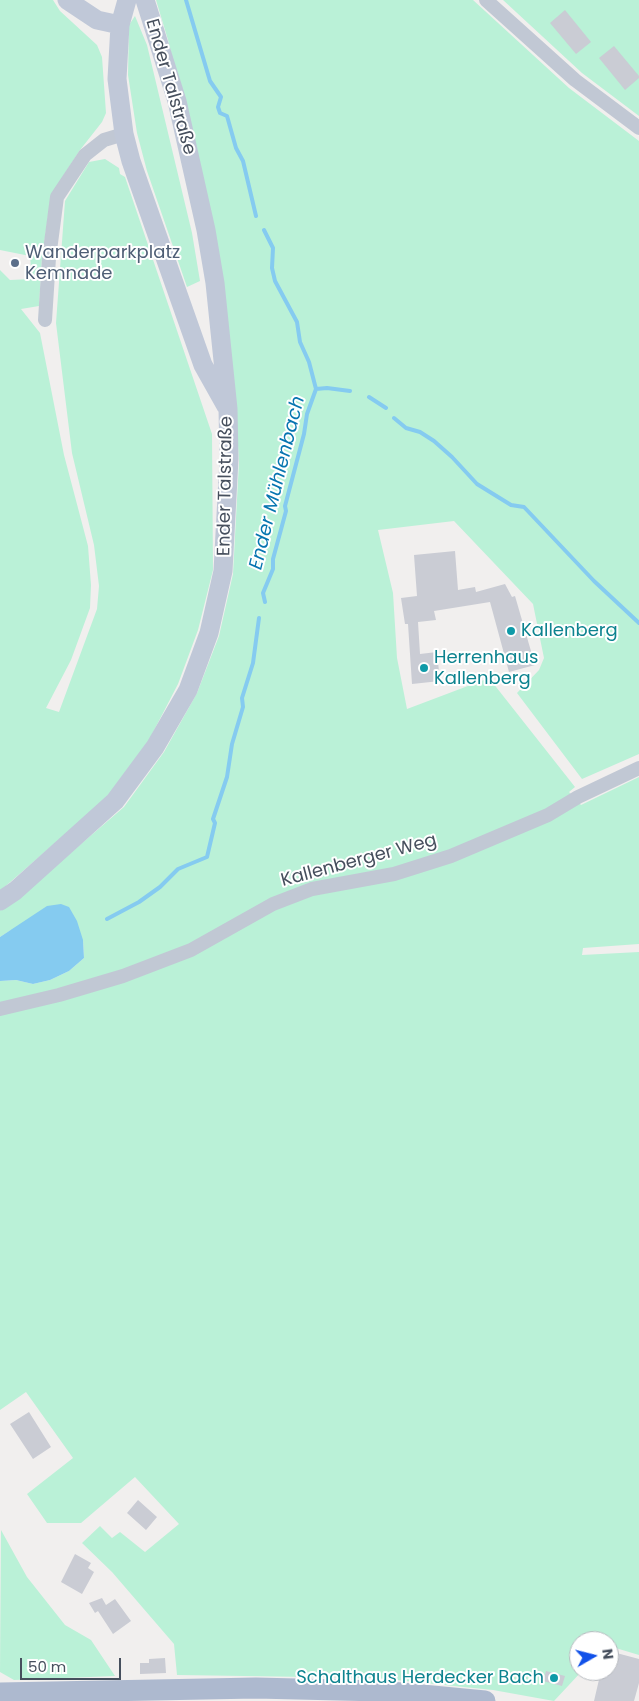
<!DOCTYPE html>
<meta charset="utf-8">
<style>
body{margin:0}
#map{position:relative;width:639px;height:1701px;overflow:hidden;background:#f1efee;font-family:Poppins,sans-serif}
canvas{display:block}
.north{position:absolute;left:569px;top:1631px;width:50px;height:50px;box-sizing:border-box;background:#fff;border:1px solid #b5b9be;border-radius:50%;rotate:82deg;font-size:14px;font-weight:700;line-height:20px;text-align:center;color:#464f5d}
.north::after{content:'';display:block;margin:auto;width:18px;height:22px;background:#1151e9;clip-path:polygon(50% 0,100% 100%,50% 72%,0 100%)}
.scale{position:absolute;left:20px;top:1658px;width:101px;height:22px;box-sizing:border-box;border:2px solid #464f5d;border-top:0;padding-left:6px;font-size:15px;line-height:18px;white-space:nowrap;color:#464f5d;-webkit-text-stroke:4px #fff;paint-order:stroke}
</style>
<div id="map">
<canvas width="639" height="1701"></canvas>
<div class="north">N</div>
<div class="scale">50 m</div>
</div>
<script>
const ctx = document.querySelector('canvas').getContext('2d');
ctx.lineJoin = 'round';
function paint(path, color) { ctx.fillStyle = color; ctx.fill(path, 'evenodd'); }
const poly = rows => new Path2D(rows.map(r => 'M' + r).join(''));
function trace(path, color, width, dash) { ctx.strokeStyle = color; ctx.lineWidth = width; ctx.lineCap = dash ? 'butt' : 'round'; ctx.setLineDash(dash || []); ctx.stroke(path); }
function drawText(font, color, halo, rows, align = 'center') {
  ctx.font = font + ' Poppins,sans-serif'; ctx.lineWidth = 4; ctx.setLineDash([]); ctx.textBaseline = 'middle'; ctx.strokeStyle = halo; ctx.fillStyle = color; for (const [text, x, y, turn = 0] of rows) {
    ctx.save(); ctx.translate(x, y); ctx.rotate((+turn || 0) * Math.PI / 180); ctx.textAlign = isNaN(turn) ? turn : align; if (halo) ctx.strokeText(text, 0, 0); ctx.fillText(text, 0, 0); ctx.restore();
  }
}
const green = poly([
 [0,0,53,0,60,11,97,45,102,57,106,113,102,122,80,150,51,195,42,258,39,306,21,309,40,333,64,455,88,546,91,585,90,608,71,660,46,708,59,712,97,609,99,586,94,545,72,453,56,323,65,201,89,162,105,159,119,168,120,174,125,177,212,434,213,570,198,630,178,684,148,742,109,796,0,891,0,270,10,280,32,279,30,256,0,250],
 [156,0,473,0,569,88,639,141,639,754,582,779,517,693,539,670,544,658,533,604,454,521,378,530,393,593,397,658,407,709,489,678,575,787,569,792,581,805,639,777,639,944,583,948,582,955,639,952,639,1655,609,1646,609,1641,579,1641,579,1671,582,1671,554,1701,493,1690,377,1678,177,1675,174,1644,112,1572,82,1543,100,1526,112,1538,120,1532,145,1552,179,1524,135,1477,81,1523,47,1523,27,1494,73,1458,26,1392,0,1410,0,981,16,980,33,984,50,980,69,971,84,958,83,940,11,930,0,937,0,910,17,899,124,807,164,752,197,693,219,636,233,574,239,462,235,394,213,230,168,40],
 [503,0,639,0,639,116,582,73],
 [135,16,147,45,192,233,200,281,187,287,147,171,137,133,128,75,129,25],
 [1,1530,27,1577,65,1625,91,1640,115,1676,14,1680,0,1672]
]);
const water = poly([
 [61,904,69,907,77,921,83,940,84,958,69,971,50,980,33,984,16,980,0,981,0,937,47,906]
]);
const stream = poly([
 [186,0,210,81,221,97,218,107,220,113,227,116,236,148,243,161,256,216],
 [264,230,273,248,272,268,275,281,297,322,300,342,309,362,316,389,307,414,304,434,285,506,286,511,273,559,273,569,263,593,265,602],
 [316,389,327,388,350,391],
 [369,397,386,408],
 [394,418,406,428,420,432,434,441,452,457,477,484,511,505,524,507,594,581,639,623],
 [107,919,139,902,160,887,178,869,207,857,215,823,213,819,227,777,232,744,243,707,242,698,253,663,259,618]
]);
const building = poly([
 [565,10,591,42,576,54,550,23],
 [614,46,639,76,639,78,625,90,599,58],
 [455,551,458,590,475,587,476,592,505,584,512,597,515,596,535,665,509,672,490,602,434,611,436,620,418,622,420,654,437,652,440,681,412,684,408,624,405,624,401,598,417,596,414,555],
 [29,1412,51,1447,33,1459,10,1424],
 [138,1500,157,1517,146,1530,127,1513],
 [75,1554,91,1563,88,1568,94,1572,82,1594,61,1582],
 [102,1598,106,1605,115,1599,131,1621,113,1634,98,1611,95,1613,89,1603],
 [609,1651,639,1659,639,1683,634,1701,594,1701,601,1671,609,1671],
 [165,1658,166,1673,140,1674,140,1663,149,1663,149,1659],
 [546,1671,565,1676,562,1686,543,1681]
]);
const street = poly([
 [486,0,575,80,639,128],
 [45,320,49,258,57,197,85,155,104,140,124,134],
 [0,1009,59,995,123,976,191,950,273,904,312,889,394,874,451,856,548,815,578,797,639,768]
]);
const secondary = poly([
 [67,0,97,20,120,25],
 [127,0,120,25,117,79,124,134,131,161,203,365,226,406],
 [0,901,15,891,115,801,155,747,188,690,209,633,223,571,229,459,228,409,215,283,206,230,177,101,145,0]
]);
const primary = poly([
 [0,1693,256,1688,380,1691,485,1701]
]);
const markers = [
 [15,263,5,"#5c6f8a"],
 [511,631,5,"#0f9aa8"],
 [424,668,5,"#0f9aa8"],
 [554,1678,5,"#0f9aa8"]
];
const streetNames = [
 ["Ender Talstraße",170,87,74],
 ["Ender Talstraße",226,486,-89],
 ["Kallenberger Weg",359,861,-15]
];
const serviceNames = [
 ["Wanderparkplatz",25,253],
 ["Kemnade",25,274]
];
const cultureNames = [
 ["Kallenberg",521,631],
 ["Herrenhaus",434,658],
 ["Kallenberg",434,679],
 ["Schalthaus Herdecker Bach",544,1678,"right"]
];
const waterNames = [
 ["Ender Mühlenbach",278,483,-76]
];
paint(green, '#baf1d7');
paint(water, '#85cbf0');
trace(stream, '#85cbf0', 4);
paint(building, '#caccd4');
trace(street, '#c1c8d4', 14);
trace(secondary, '#c0c8d8', 19);
trace(primary, '#adb9cf', 21);
for (const [x, y, r, color] of markers) { const dot = new Path2D(); dot.arc(x, y, r, 0, 2 * Math.PI); ctx.fillStyle = color; ctx.fill(dot); trace(dot, '#fff', 2); }
drawText('18px', '#464f5d', '#fff', streetNames);
drawText('18px', '#4e5e75', '#fff', serviceNames, 'left');
drawText('18px', '#0d838f', '#fff', cultureNames, 'left');
drawText('italic 19px', '#0675b0', '#fff', waterNames);
</script>
